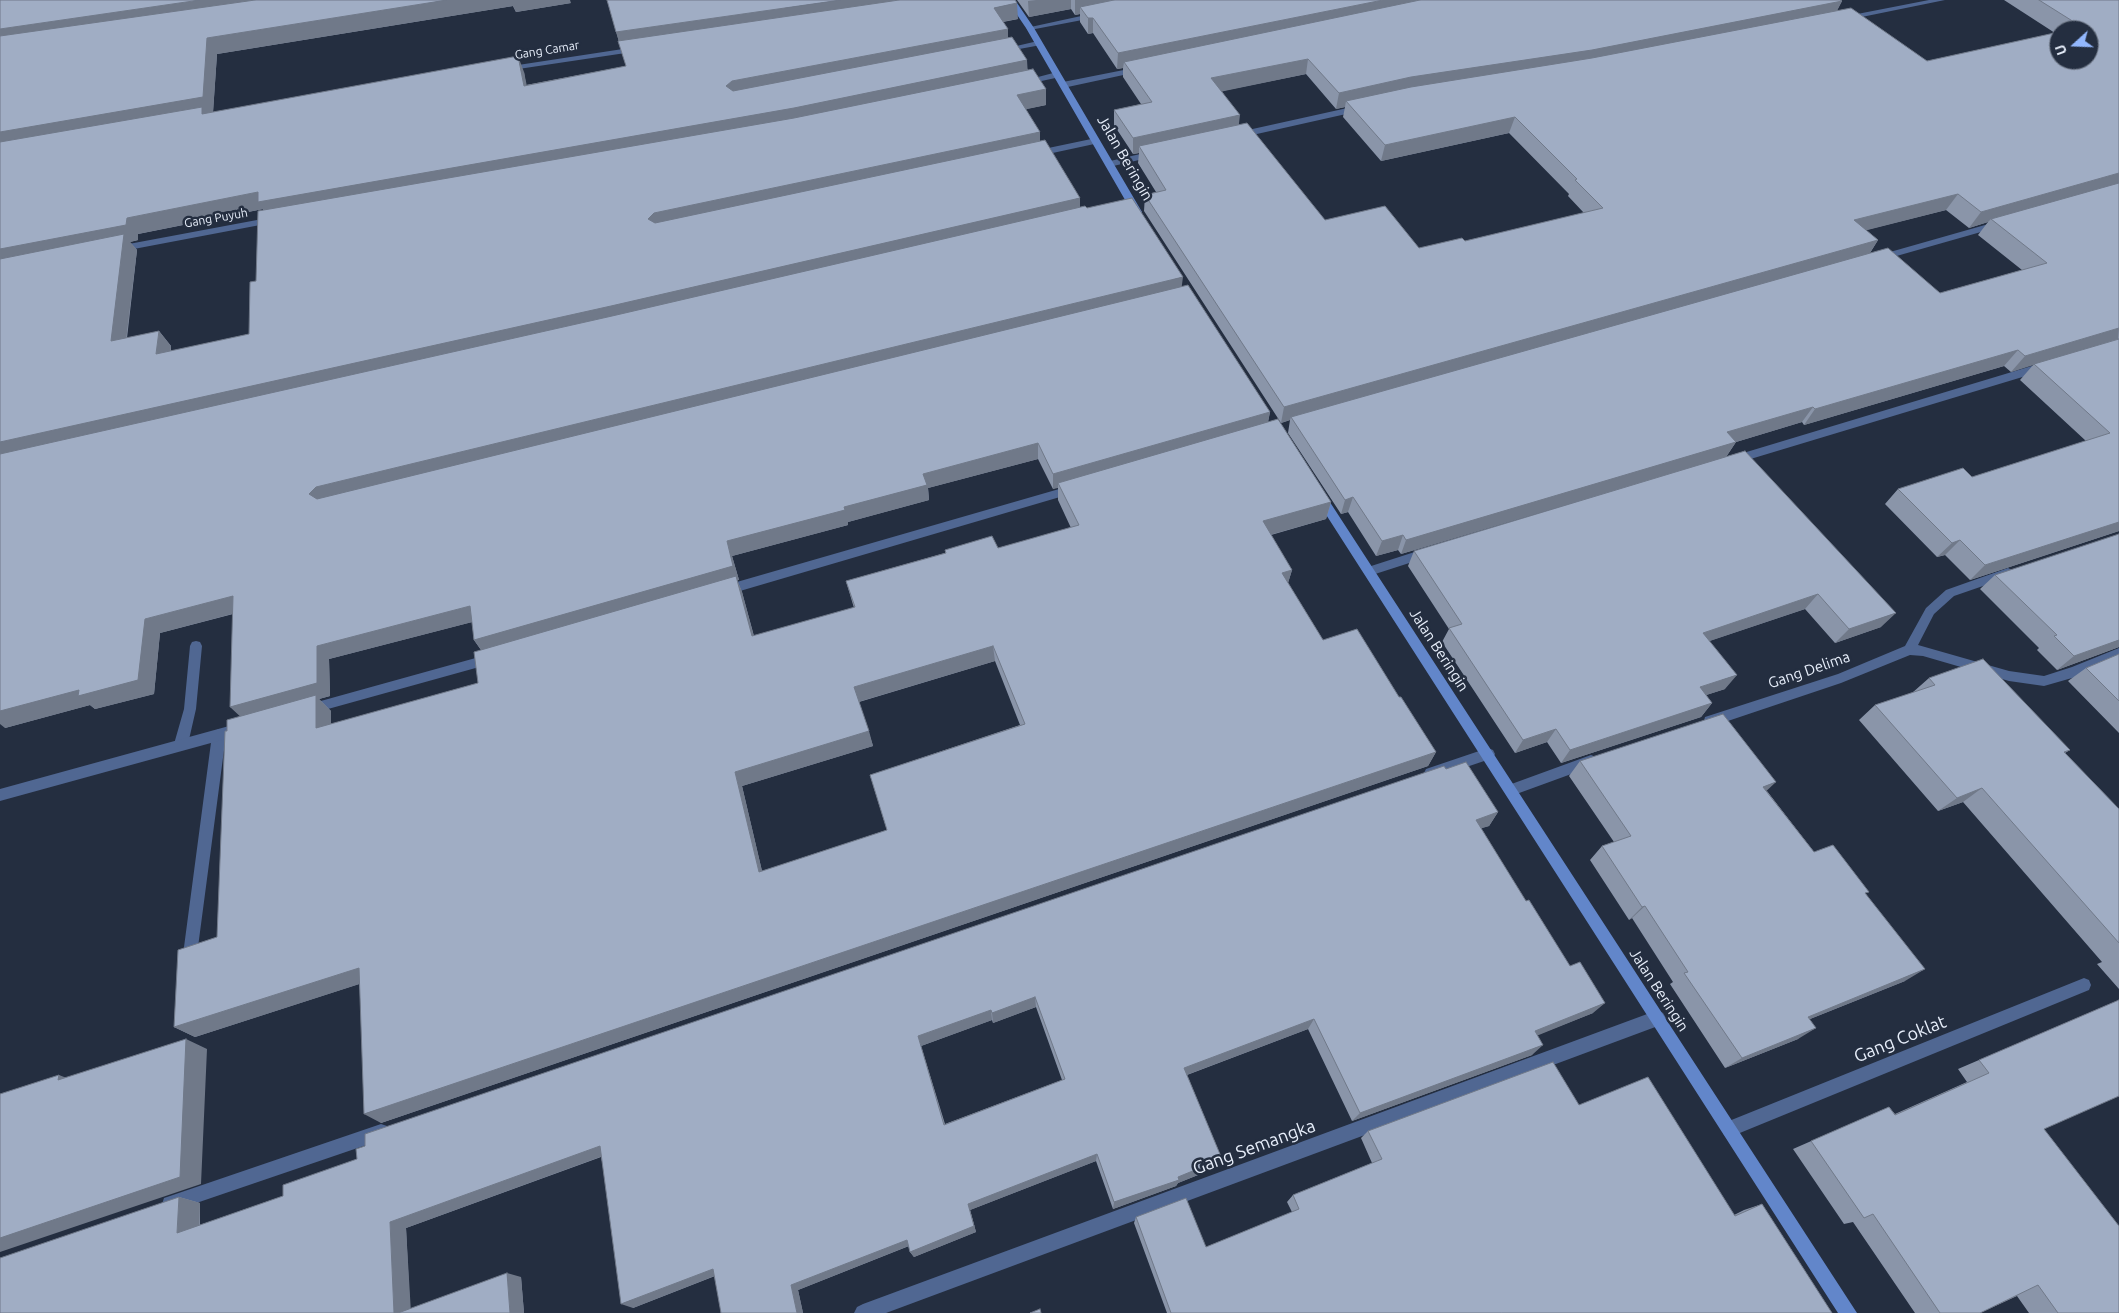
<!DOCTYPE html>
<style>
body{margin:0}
#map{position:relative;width:2119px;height:1313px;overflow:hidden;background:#242e40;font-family:Ubuntu,sans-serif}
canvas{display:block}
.north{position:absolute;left:2049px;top:20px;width:50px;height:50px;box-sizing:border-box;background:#242e40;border:1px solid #727b8a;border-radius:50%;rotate:250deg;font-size:14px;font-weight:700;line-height:20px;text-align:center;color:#e7eefa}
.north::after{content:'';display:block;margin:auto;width:18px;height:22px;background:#92b7fd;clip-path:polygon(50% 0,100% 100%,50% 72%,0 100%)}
</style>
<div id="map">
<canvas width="2119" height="1313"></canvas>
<div class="north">U</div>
</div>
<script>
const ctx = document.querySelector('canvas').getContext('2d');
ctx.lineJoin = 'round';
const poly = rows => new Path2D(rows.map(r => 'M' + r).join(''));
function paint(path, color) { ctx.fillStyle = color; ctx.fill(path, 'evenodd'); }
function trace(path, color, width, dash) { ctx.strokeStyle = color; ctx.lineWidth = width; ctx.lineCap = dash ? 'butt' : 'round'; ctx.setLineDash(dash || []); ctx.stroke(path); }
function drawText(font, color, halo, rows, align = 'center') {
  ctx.font = font + ' Ubuntu,sans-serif'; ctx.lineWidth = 5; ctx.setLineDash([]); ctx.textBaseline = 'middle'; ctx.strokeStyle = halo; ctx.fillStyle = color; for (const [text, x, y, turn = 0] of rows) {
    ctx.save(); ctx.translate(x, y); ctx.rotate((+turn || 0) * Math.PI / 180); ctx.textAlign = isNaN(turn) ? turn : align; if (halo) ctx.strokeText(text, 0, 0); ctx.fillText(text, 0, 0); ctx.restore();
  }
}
const lane = poly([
 [196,641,200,642,202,646,196,709,188,744,186,748,181,750,176,748,174,744,184,709,190,646,192,642,196,641],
 [219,729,224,731,226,735,198,947,196,952,191,954,186,952,184,947,212,735,214,731,219,729]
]);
const street = poly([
 [1929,0,1945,0,1847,20,1843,18,1847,16,1929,0],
 [1095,13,1099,15,1098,17,1030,30,1026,28,1095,13],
 [1038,41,1041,41,1041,45,1003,52,999,50,1038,41],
 [636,47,640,49,639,51,505,71,501,69,505,67,636,47],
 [1139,67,1143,69,1142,71,1063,88,1059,85,1063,82,1139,67],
 [1057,72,1060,73,1060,77,1023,85,1019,82,1057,72],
 [1361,105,1365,108,1364,110,1239,138,1235,135,1239,132,1361,105],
 [1096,138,1100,141,1099,143,1034,157,1030,154,1034,151,1096,138],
 [1153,151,1156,152,1156,156,1109,167,1105,164,1106,162,1153,151],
 [273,217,278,220,276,222,118,252,113,249,118,246,273,217],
 [1999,221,2004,224,2002,226,1879,261,1874,258,1876,256,1999,221],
 [2045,362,2050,366,2049,369,1734,464,1728,460,1730,457,2045,362],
 [1073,485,1077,486,1079,489,1077,492,723,596,719,594,717,591,719,588,723,586,1073,485],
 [1427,548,1433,553,1431,556,1369,576,1365,574,1363,571,1365,568,1427,548],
 [2008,568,2012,570,2014,573,2012,576,1954,596,1934,614,1918,645,2009,671,2044,676,2072,667,2119,648,2119,659,2079,676,2044,686,2009,681,1923,656,1910,655,1841,683,1710,727,1705,725,1704,721,1705,717,1838,674,1905,646,1926,608,1946,590,2008,568],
 [490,654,494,655,496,659,494,663,490,664,310,714,305,713,304,709,305,705,310,704,490,654],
 [240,723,245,725,247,729,245,733,240,735,0,801,0,789,240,723],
 [1488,748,1493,750,1495,754,1493,758,1431,779,1426,777,1424,773,1426,769,1488,748],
 [1591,755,1596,757,1598,761,1596,765,1511,796,1506,794,1504,790,1506,786,1591,755],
 [2084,978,2089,980,2091,985,2089,990,1730,1137,1724,1135,1722,1129,1724,1123,2084,978],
 [1658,1010,1663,1013,1666,1018,1663,1023,1658,1026,886,1313,854,1313,857,1307,863,1304,1658,1010],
 [381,1124,387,1126,389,1132,387,1138,381,1140,170,1212,164,1210,162,1204,164,1198,170,1196,381,1124]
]);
const secondary = poly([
 [1007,0,1015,0,1034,28,1142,212,1140,214,1134,214,1132,212,1026,28,1007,0],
 [1320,492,1324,493,1857,1313,1838,1313,1316,499,1314,496,1320,492]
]);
const wall = poly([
 [0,0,571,3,516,12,513,6,217,54,213,112,524,72,526,85,626,66,607,0,1018,19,1003,22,1008,29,1008,38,1028,70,1046,89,1046,105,1026,109,1040,142,1080,207,1087,208,1182,287,1270,412,1268,422,1331,502,1326,519,1271,535,1292,570,1288,583,1323,640,1399,697,1436,752,1428,766,381,1123,359,984,195,1037,174,1027,217,937,227,731,240,716,233,614,160,633,154,694,95,709,90,705,5,728],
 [263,209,256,281,249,334,171,351,171,346,159,331,127,338,137,250,130,242,138,240,138,234],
 [1038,459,1053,489,1058,487,1058,500,1071,528,998,548,945,550,945,553,846,581,854,608,754,636,742,592,737,580,739,580,732,556,848,525,848,522,929,500,928,488],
 [472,622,474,640,481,650,478,683,331,724,331,711,319,699,330,696,329,659],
 [995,661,1020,725,870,775,887,830,762,871,742,786,873,746,859,702],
 [1017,0,1840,0,1842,1,1837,10,1927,61,2055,33,2004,0,2119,0,2119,531,1970,580,1945,555,1937,557,1885,504,1898,489,1972,477,2086,441,2020,380,2034,364,2011,372,2004,366,1804,425,1802,422,1736,442,1726,457,1401,554,1398,550,1376,556,1348,512,1341,514,1288,433,1290,420,1281,423,1144,211,1145,195,1156,192,1138,163,1139,153,1133,154,1114,125,1114,110,1141,104,1123,77,1123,68,1117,69,1093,33,1088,34,1080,22,1080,14,1075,15,1071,9,1029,17],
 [2059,30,2089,30,2059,60],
 [1306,74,1336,109,1345,107,1343,117,1381,161,1509,133,1569,194,1568,196,1584,213,1465,241,1419,248,1325,220,1239,125,1222,91],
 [1946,210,1969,228,1988,222,1978,235,2022,270,1940,293,1870,253,1878,240,1866,230],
 [1745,451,1881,627,1835,643,1805,609,1709,641,1725,689,1706,695,1712,703,1701,717,1561,763,1547,742,1515,753,1442,642,1449,629,1408,566,1414,551],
 [1995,575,2119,647,2057,670,2037,650,2039,648,1980,589],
 [2119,654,2119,733,2068,681,2086,668],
 [1929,678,2070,750,2065,753,2119,809,2119,989,2097,964,2102,962,1963,802,1938,811,1859,720,1875,705,1912,693],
 [1580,761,1767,791,1814,852,1866,894,1905,981,1810,1019,1798,1039,1725,1068,1670,984,1673,982,1632,918,1629,920,1590,860,1602,846,1614,842,1569,776],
 [1446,769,1498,812,1489,826,1481,828,1593,1013,1537,1035,1532,1055,1352,1121,1308,1029,1187,1075,1222,1159,1218,1167,1178,1183,1176,1186,1113,1209,1096,1161,970,1210,976,1232,914,1257,910,1252,909,1246,798,1290,803,1313,721,1313,715,1276,633,1308,601,1157,406,1228,410,1309,521,1277,524,1313,0,1313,179,1197,200,1203,200,1225,283,1196,357,1159],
 [1036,1007,1062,1080,945,1124,921,1046,992,1020,993,1023],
 [2119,1000,2044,1129,2119,1313,2029,1313,2017,1296,1980,1313,1915,1313,1853,1222,1844,1224,1793,1149,1889,1107,1895,1114,1967,1082,1958,1069],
 [1579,1105,1734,1215,1744,1210,1762,1204,1832,1313,1167,1313,1134,1223,1136,1217,1206,1247,1292,1212,1287,1202,1293,1195,1372,1163,1361,1138,1368,1131]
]);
const shadedWall = poly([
 [200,0,315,0,0,47,0,29],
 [447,0,570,0,571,3,516,12,513,6,217,54,213,113,0,150,0,132,207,38],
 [841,0,951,0,621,48,616,32],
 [1036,0,1071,0,1071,9,1029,17,1028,1],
 [1075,0,1151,0,1080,7,1080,14,1075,15],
 [1383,0,1457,0,1124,62,1123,68,1117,69,1118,53],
 [1842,1,1834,17,1346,101,1345,107,1336,109,1339,93,1411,77],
 [1017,3,1018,19,995,23,994,8],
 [1088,18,1093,18,1093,33,1088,34],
 [1008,29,1008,45,736,97,726,86,732,81],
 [518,56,524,72,530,101,524,86],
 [1308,59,1306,74,1210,94,1211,78],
 [1027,60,1028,76,268,217,263,209,138,234,138,240,130,242,137,250,124,357,0,268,0,249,127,218,258,192],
 [1046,89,1046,105,1018,111,1017,95],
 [1240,115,1238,131,1139,146,1139,153,1133,154,1133,138],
 [1515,117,1509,133,1381,161,1385,145],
 [1040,132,1040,148,660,229,648,219,654,213],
 [2119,173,2119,185,1991,219,1988,222,1969,228,1981,212],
 [1958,194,1946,210,1844,236,1854,220],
 [1080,198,1080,214,0,461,0,442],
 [1878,240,1868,256,1291,417,1290,420,1281,423,1284,407],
 [1183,277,1181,292,320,509,309,494,316,487],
 [2119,328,2118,339,2011,372,2025,356],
 [159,331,171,346,169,370,156,354],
 [2018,350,2004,366,1804,425,1815,409],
 [1813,407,1802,422,1736,442,1726,457,1401,554,1406,540,1727,432],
 [1270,412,1267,427,1058,483,1058,488,1053,489,1053,474],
 [1038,443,1038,459,928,488,929,500,848,522,848,525,732,556,739,580,737,580,742,592,758,652,484,654,474,640,727,541,844,507,923,474],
 [1353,497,1348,512,1341,514,1345,500],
 [1331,502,1326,519,1259,538,1263,521],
 [2119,522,2119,531,1970,580,1985,565],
 [1403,535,1398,550,1376,556,1382,541],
 [1960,540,1945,555,1937,557,1952,543],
 [1292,570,1287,586,1282,573],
 [1818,594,1805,609,1692,647,1703,633],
 [233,596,247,610,160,633,154,694,95,709,90,705,5,728,0,724,0,711,145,619],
 [470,606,480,620,329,659,330,696,319,699,331,711,331,742,244,720,230,707,317,646],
 [1896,613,1881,627,1835,643,1849,629],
 [2119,640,2119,647,2057,670,2074,656],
 [993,646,995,661,858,702,854,687],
 [1737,675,1725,689,1688,701,1700,687],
 [1712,703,1701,717,1561,763,1570,750],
 [1556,729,1547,742,1515,753,1523,740],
 [869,731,873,746,742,786,765,884,759,872,735,772],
 [1436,752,1428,766,381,1123,364,1114],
 [1776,782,1761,796,1763,787],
 [1982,788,1963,802,1938,811,1957,798],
 [1498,812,1489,826,1467,833,1476,820],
 [1645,906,1632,918,1629,920,1642,907],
 [359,968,375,979,195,1037,174,1027],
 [1925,969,1905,981,1790,1027,1808,1017],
 [1035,997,1036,1007,993,1023,992,1013],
 [1605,1003,1593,1013,1524,1041,1535,1031],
 [991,1010,992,1020,921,1046,947,1132,918,1036],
 [1314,1019,1308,1029,1181,1077,1184,1068],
 [1816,1028,1798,1039,1725,1068,1742,1058],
 [186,1039,207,1049,201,1184,0,1252,0,1238],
 [1543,1045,1532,1055,1352,1121,1360,1113],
 [59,1075,82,1084,58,1080],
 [600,1146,611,1153,406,1228,411,1313,394,1313,390,1222],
 [1097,1154,1096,1161,970,1210,976,1232,914,1257,910,1252,968,1204],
 [1222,1159,1218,1167,1178,1183,1176,1186,1113,1209,1114,1202],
 [179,1197,200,1203,199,1238,177,1233],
 [907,1240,911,1245,798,1290,803,1313,797,1313,791,1285],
 [713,1269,722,1273,633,1308,621,1304],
 [507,1273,521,1277,524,1313,510,1313]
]);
const building = poly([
 [0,0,200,0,0,29,0,0],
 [255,0,447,0,207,38,203,97,0,132,0,36,255,0],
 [607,0,841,0,616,32,607,0],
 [899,0,1015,0,1017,3,994,8,1008,29,732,81,726,86,733,91,1012,37,1027,60,794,108,258,202,258,192,127,218,126,225,0,249,0,142,202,107,202,114,518,56,524,86,626,66,618,41,899,0],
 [1114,0,1383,0,1118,53,1093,18,1088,18,1080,7,1114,0],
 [1420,0,1840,0,1842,1,1592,50,1411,77,1339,93,1308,59,1211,78,1240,115,1133,138,1114,110,1152,102,1124,62,1420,0],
 [2039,0,2119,0,2119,173,1981,212,1958,194,1854,220,1878,240,1284,407,1145,195,1166,190,1139,146,1247,123,1325,220,1385,206,1419,248,1462,238,1465,241,1603,208,1575,180,1577,179,1515,117,1385,145,1346,101,1411,87,1592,58,1851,8,1927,61,2059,32,2059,60,2089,60,2089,30,2067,30,2082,27,2039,0],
 [1033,69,1046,89,1017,95,1040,132,654,213,648,219,655,223,1045,140,1080,198,611,306,0,442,0,259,124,234,111,341,159,331,156,354,249,334,250,282,256,281,258,211,794,118,1033,69],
 [2119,183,2119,328,2025,356,2018,350,1815,409,1813,407,1727,432,1736,442,1406,540,1403,535,1382,541,1353,497,1345,500,1291,417,1888,248,1940,293,2047,263,1991,219,2119,183],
 [1132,198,1183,277,316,487,309,494,317,499,1188,285,1270,412,1053,474,1038,443,923,474,927,485,844,507,845,510,727,541,733,566,474,640,470,606,317,646,317,683,230,707,233,596,145,619,138,680,78,696,79,690,0,711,0,454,612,316,1085,206,1087,208,1132,198],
 [2119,339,2119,522,1985,565,1960,540,1952,543,1898,489,1963,468,1972,477,2110,433,2034,364,2119,339],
 [1278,419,1331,502,1263,521,1292,570,1282,573,1323,640,1357,629,1399,697,1401,697,1436,752,364,1114,359,968,174,1027,178,950,217,937,225,731,227,731,227,720,316,695,316,728,478,683,474,652,736,576,752,636,855,607,846,581,946,553,945,550,992,536,998,548,1079,525,1058,483,1278,419],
 [993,646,1025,724,870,775,887,830,759,872,735,772,869,731,854,687,993,646],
 [1745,451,1896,613,1849,629,1818,594,1703,633,1737,675,1700,687,1712,703,1570,750,1556,729,1523,740,1449,628,1462,624,1414,551,1745,451],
 [2119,534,2119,640,2074,656,2054,636,2057,635,1995,575,2119,534],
 [2119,654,2119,701,2086,668,2119,654],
 [1983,659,2070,750,2064,752,2119,809,2119,943,1982,788,1957,798,1875,705,1935,685,1929,678,1983,659],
 [1723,714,1776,782,1763,787,1814,852,1833,845,1869,892,1865,893,1925,969,1808,1017,1816,1028,1742,1058,1684,973,1688,972,1645,906,1642,907,1602,846,1631,836,1580,761,1723,714],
 [1466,762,1498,812,1476,820,1526,901,1529,900,1570,966,1580,962,1605,1003,1535,1031,1543,1045,1360,1113,1314,1019,1184,1068,1222,1159,1178,1177,1179,1180,1114,1202,1097,1154,968,1204,974,1226,910,1252,907,1240,791,1285,797,1313,721,1313,713,1269,621,1304,600,1146,390,1222,394,1313,0,1313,0,1258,179,1197,177,1233,283,1196,283,1185,357,1159,356,1149,365,1146,365,1134,1444,766,1446,769,1466,762],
 [1035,997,1065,1079,944,1125,918,1036,991,1010,992,1013,1035,997],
 [2119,1000,2119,1096,2044,1129,2119,1226,2119,1313,2058,1313,2038,1285,1980,1313,1940,1313,1873,1214,1864,1218,1811,1141,1889,1107,1895,1115,1989,1073,1979,1060,2119,1000],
 [186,1039,180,1177,0,1238,0,1094,59,1075,58,1080,186,1039],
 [1553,1062,1579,1105,1648,1077,1735,1216,1762,1204,1832,1313,1171,1313,1136,1217,1186,1198,1206,1247,1299,1209,1293,1195,1382,1159,1368,1131,1553,1062],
 [507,1273,510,1313,398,1313,507,1273],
 [1040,1309,1041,1313,1030,1313,1040,1309]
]);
const farStreetnames = [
 ["Gang Camar",547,50,-9],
 ["Gang Puyuh",216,218,-10]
];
const streetNames = [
 ["Jalan Beringin",1125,158,60],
 ["Jalan Beringin",1439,650,57],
 ["Gang Delima",1809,670,-19],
 ["Jalan Beringin",1659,990,57]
];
const nearStreetnames = [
 ["Gang Coklat",1900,1039,-22],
 ["Gang Semangka",1254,1147,-20]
];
paint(lane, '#506792');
paint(street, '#506792');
paint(secondary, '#6286ca');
paint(wall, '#8a95a9');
paint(shadedWall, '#707989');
paint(building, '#a0adc4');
trace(building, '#707989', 1);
drawText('12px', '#e7eefa', '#242e40', farStreetnames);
drawText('15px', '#e7eefa', '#242e40', streetNames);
drawText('18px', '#e7eefa', '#242e40', nearStreetnames);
</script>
